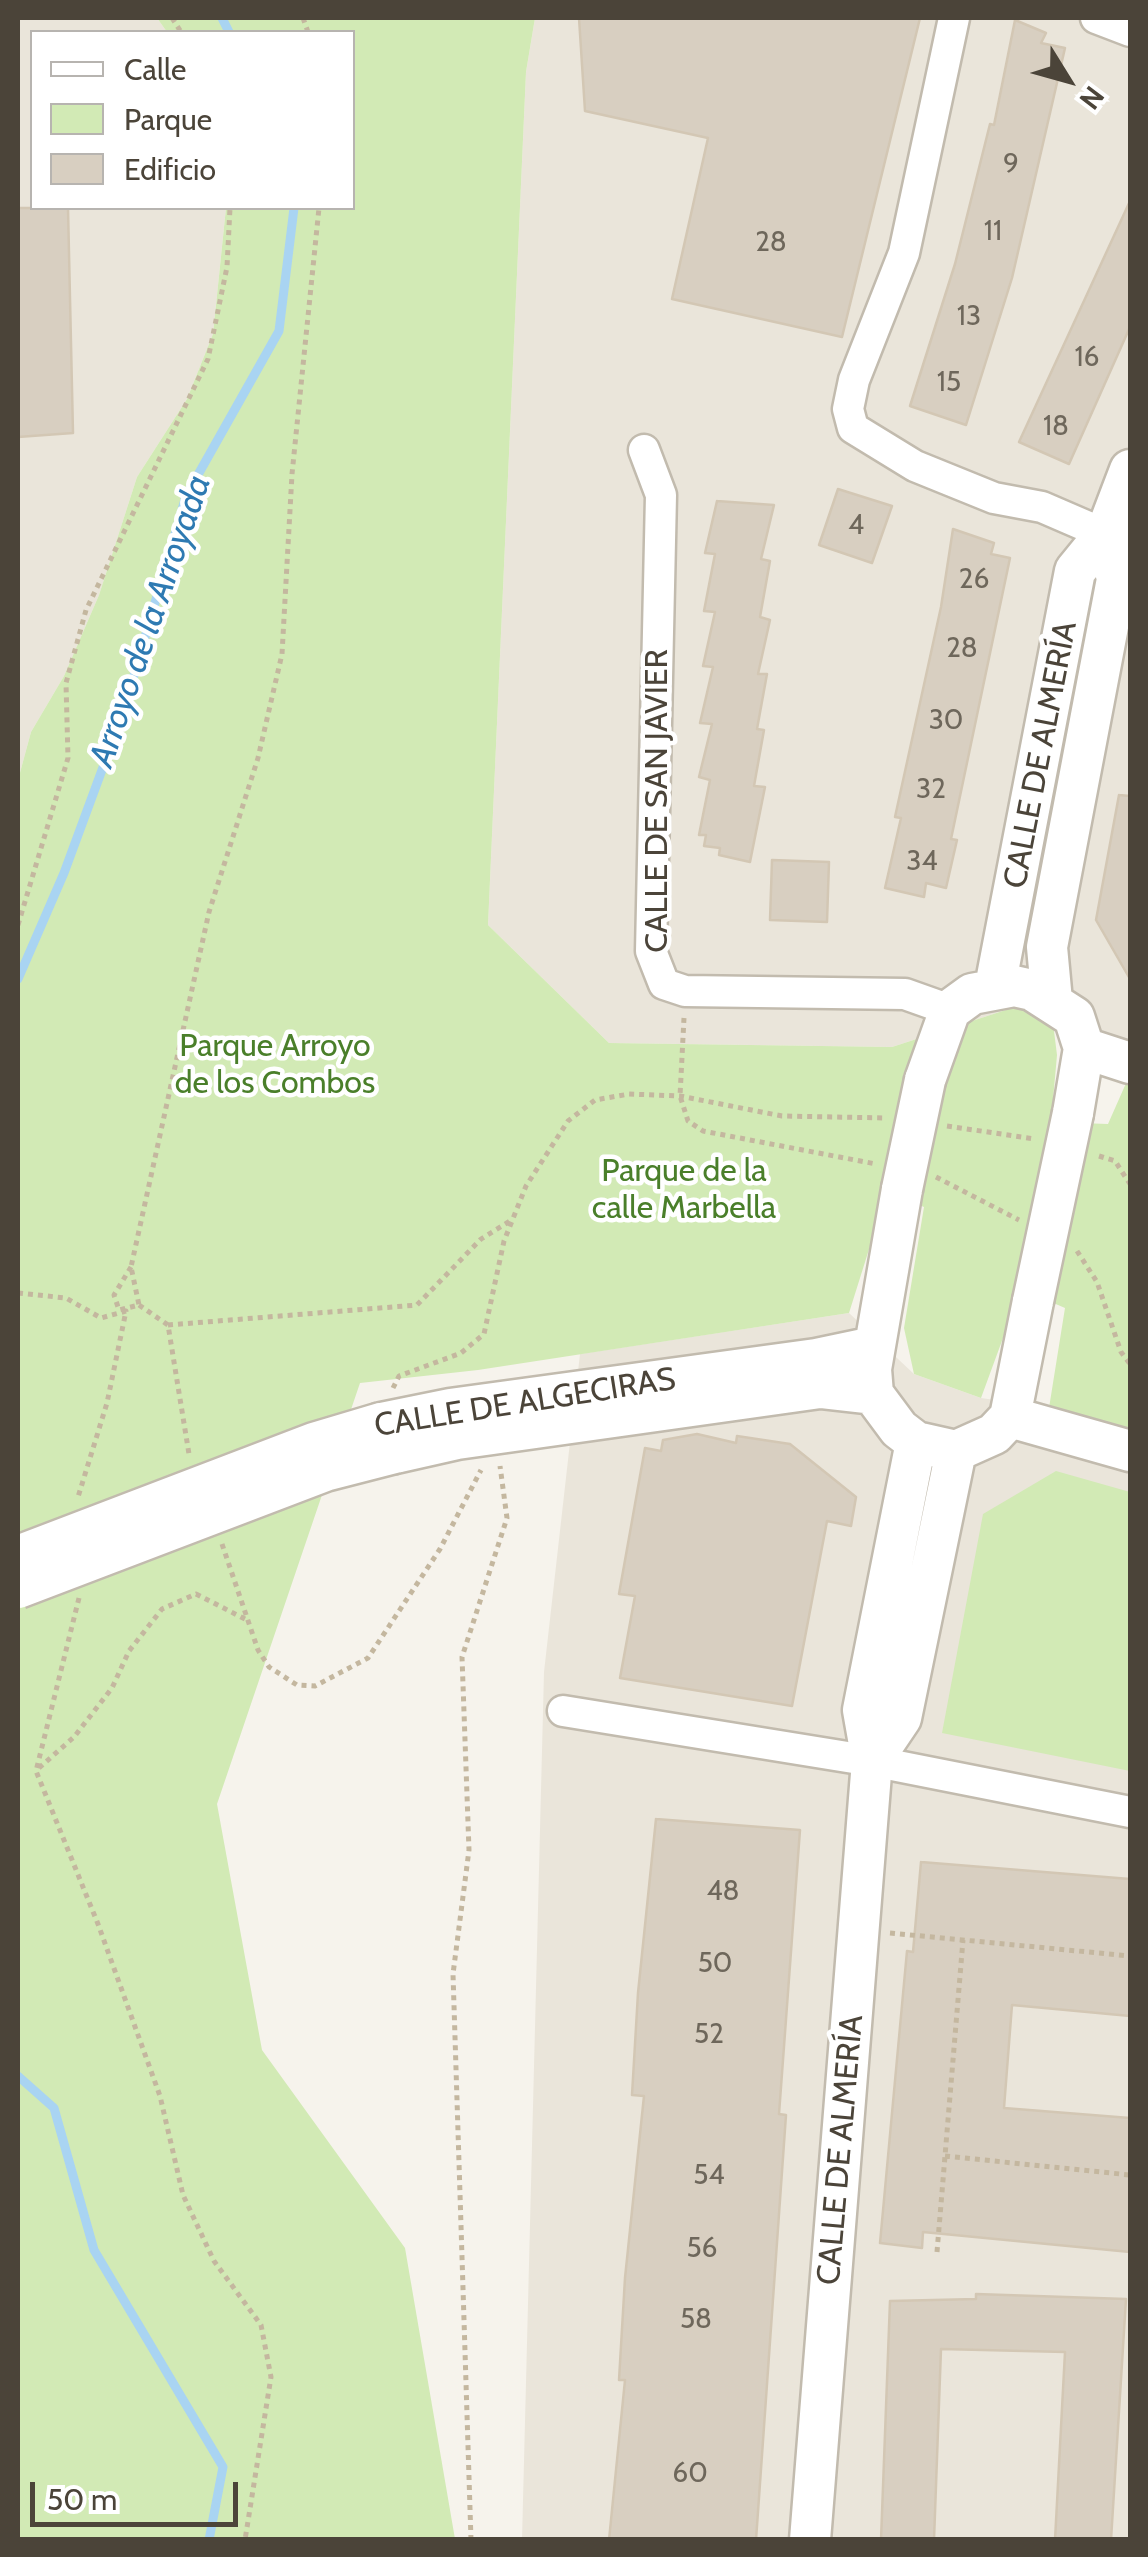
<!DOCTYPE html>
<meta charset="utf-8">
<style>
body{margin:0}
#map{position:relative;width:1148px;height:2557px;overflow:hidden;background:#f6f3ec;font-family:Cabin,sans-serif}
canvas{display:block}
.frame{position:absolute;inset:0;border:20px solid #4b4439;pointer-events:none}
.legend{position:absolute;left:30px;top:30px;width:325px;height:180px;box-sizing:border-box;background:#fff;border:2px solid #b7b4b0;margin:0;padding:12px 18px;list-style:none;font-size:30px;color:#4b4439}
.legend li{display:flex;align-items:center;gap:20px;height:50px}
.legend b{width:50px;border:2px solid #b7b4b0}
.north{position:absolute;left:1018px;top:30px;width:100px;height:100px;-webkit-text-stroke:8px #fff;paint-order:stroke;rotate:127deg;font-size:28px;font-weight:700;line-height:40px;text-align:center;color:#4b4439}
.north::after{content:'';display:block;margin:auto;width:35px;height:45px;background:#4b4439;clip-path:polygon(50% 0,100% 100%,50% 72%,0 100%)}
.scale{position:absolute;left:30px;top:2482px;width:208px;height:45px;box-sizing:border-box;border:5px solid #4b4439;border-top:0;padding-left:12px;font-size:30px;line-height:35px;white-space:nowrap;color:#4b4439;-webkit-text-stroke:8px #fff;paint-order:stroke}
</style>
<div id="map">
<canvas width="1148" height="2557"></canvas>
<div class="frame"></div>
<ul class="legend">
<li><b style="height:12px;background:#fff"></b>Calle</li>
<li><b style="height:28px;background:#d2eab5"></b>Parque</li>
<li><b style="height:28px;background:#d8cfc1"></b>Edificio</li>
</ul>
<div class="north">N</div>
<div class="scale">50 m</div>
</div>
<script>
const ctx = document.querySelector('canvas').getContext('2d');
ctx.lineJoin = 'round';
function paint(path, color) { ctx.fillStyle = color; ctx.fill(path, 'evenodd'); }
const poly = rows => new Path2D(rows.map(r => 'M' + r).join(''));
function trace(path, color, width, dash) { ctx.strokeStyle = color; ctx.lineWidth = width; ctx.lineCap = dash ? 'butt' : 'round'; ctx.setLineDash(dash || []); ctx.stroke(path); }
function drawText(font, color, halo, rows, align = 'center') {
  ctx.font = font + ' Cabin,sans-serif'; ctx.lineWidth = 9; ctx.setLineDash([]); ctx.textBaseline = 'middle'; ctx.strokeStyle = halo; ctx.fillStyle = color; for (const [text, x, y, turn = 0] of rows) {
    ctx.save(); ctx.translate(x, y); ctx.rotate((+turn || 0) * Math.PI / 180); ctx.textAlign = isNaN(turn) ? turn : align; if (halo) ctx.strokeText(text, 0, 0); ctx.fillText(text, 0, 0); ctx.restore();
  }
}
const residential = poly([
 [18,18,157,18,167,32,32,32,32,208,226,208,213,334,187,399,137,477,99,595,64,676,31,732,18,780],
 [535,18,1130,18,1130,1061,1018,1006,892,1047,609,1043,488,925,526,72],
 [849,1313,914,1374,981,1398,1049,1408,1130,1430,1130,2539,522,2540,544,1672,580,1354]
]);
const green = poly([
 [157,18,535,18,526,72,488,925,609,1043,892,1047,1018,1006,1053,1023,1057,1055,1051,1122,1108,1124,1127,1081,1130,1082,1130,1431,1049,1408,1065,1308,1021,1289,981,1398,914,1374,904,1328,924,1207,887,1192,849,1313,478,1370,360,1383,217,1804,262,2050,405,2248,455,2539,18,2540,18,780,31,732,64,676,99,595,137,477,187,399,213,334,226,208,352,208,352,32,167,32],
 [1056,1471,1130,1492,1130,1771,942,1733,983,1514]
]);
const stream = poly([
 [222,18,229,32],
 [18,979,64,873,123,713,186,496,279,331,294,208],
 [18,2076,54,2108,94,2250,223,2467,209,2540]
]);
const building = poly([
 [579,18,920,18,842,337,672,299,708,138,585,111,579,18],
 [1015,20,1046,33,1041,43,1065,48,1012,278,966,425,910,406,955,264,990,124,994,125,1015,20],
 [1130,201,1130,327,1069,464,1019,442,1130,201],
 [18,208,68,208,73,433,18,437,18,208],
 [838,489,892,506,872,563,819,545,838,489],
 [717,501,774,505,761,559,770,561,760,617,770,620,758,674,767,674,757,729,764,730,754,786,765,787,750,862,719,855,720,848,704,846,706,835,699,835,710,780,699,777,712,724,700,723,713,667,703,666,715,612,704,611,715,554,705,553,717,501],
 [953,529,994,543,991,554,1010,558,951,839,957,840,946,888,926,883,924,897,885,888,901,818,895,817,941,607,953,529],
 [1119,795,1130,796,1130,979,1096,920,1119,795],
 [772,860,829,862,827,922,770,920,772,860],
 [697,1434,736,1443,737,1436,790,1444,856,1497,851,1526,827,1521,792,1706,620,1678,635,1596,619,1594,645,1448,661,1451,663,1440,697,1434],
 [656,1819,800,1830,779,2114,786,2115,756,2540,609,2540,625,2380,619,2380,625,2278,644,2096,632,2095,638,1993,656,1819],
 [921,1862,1130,1879,1130,2016,1012,2005,1004,2108,1130,2118,1130,2252,923,2232,922,2248,880,2243,907,1951,913,1952,921,1862],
 [976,2294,1126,2299,1111,2540,1055,2540,1065,2352,941,2349,934,2540,881,2540,890,2301,976,2299,976,2294]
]);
const path = poly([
 [172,18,181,32],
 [303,18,308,32],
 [18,925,68,758,66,683,86,610,208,359,227,267,230,208],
 [684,1018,680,1096,688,1121,703,1131,876,1164],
 [947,1126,1035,1139],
 [1099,1156,1115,1161,1130,1184],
 [936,1177,1019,1220],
 [1077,1251,1097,1282,1121,1352,1130,1364],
 [131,1267,114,1295,119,1310,139,1305,131,1267,209,912,258,758,282,654,292,474,319,208],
 [18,1293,66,1298,101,1318,126,1311,107,1403,78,1497],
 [139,1305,168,1325,189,1454],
 [168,1325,417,1305,481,1239,510,1221],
 [393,1388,399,1376,461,1353,484,1334,504,1241,526,1186,568,1121,595,1100,629,1094,680,1096,782,1116,887,1118],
 [222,1544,258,1650,269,1667,297,1685,315,1686,368,1658,440,1549,481,1470],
 [79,1598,36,1771,98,1924,160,2096,183,2195,214,2261,261,2325,271,2377,245,2540],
 [39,1768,74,1737,112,1688,129,1651,162,1609,196,1594,247,1620],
 [890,1933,1130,1956],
 [945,2156,1130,2175],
 [937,2252,963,1940],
 [471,2540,453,1974,469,1850,462,1657,507,1518,500,1466]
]);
const minor = poly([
 [954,18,904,253,854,380,848,409,853,428,915,466,994,498,1042,507,1130,545],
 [1096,18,1130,31],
 [644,450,661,495,651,951,664,984,685,991,905,994,950,1010],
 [563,1711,872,1761,1130,1812]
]);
const tertiary = poly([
 [995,987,1075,571,1106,533,1130,470],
 [1052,1001,1047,947,1117,579,1106,533],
 [1084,1048,1130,1063],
 [925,1080,950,1010,972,994,1014,986,1032,990,1074,1017,1084,1048,1073,1113],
 [902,1189,871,1369,873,1394,899,1429,916,1442,956,1451,994,1434,1010,1417,1033,1301],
 [1010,1417,1130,1451],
 [381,1423,450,1409,816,1359,873,1347],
 [395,1453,457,1439,820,1388,873,1394],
 [872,1761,901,1718,956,1451],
 [810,2540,872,1761,863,1710,916,1442]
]);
const tertiaryBridge = poly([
 [902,1189,925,1080],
 [1033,1301,1073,1113],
 [18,1556,314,1443,381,1423],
 [18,1588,325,1471,395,1453]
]);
const numberNames = [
 ["9",1011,165],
 ["11",993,232],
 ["28",771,243],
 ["13",969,317],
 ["16",1087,358],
 ["15",949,383],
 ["18",1056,427],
 ["4",856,526],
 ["26",974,580],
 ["28",962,649],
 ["30",946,721],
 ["32",931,790],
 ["34",922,862],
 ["48",723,1892],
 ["50",715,1964],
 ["52",709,2035],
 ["54",709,2176],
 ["56",702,2249],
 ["58",696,2320],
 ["60",690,2474]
];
const streetNames = [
 ["CALLE DE ALMERÍA",1041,755,-79],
 ["CALLE DE SAN JAVIER",658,801,-90],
 ["CALLE DE ALGECIRAS",525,1403,-9],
 ["CALLE DE ALMERÍA",841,2150,-85]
];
const parkNames = [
 ["Parque Arroyo",275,1047],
 ["de los Combos",275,1084],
 ["Parque de la",684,1172],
 ["calle Marbella",684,1209]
];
const waterNames = [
 ["Arroyo de la Arroyada",151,621,-71]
];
paint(residential, '#eae5da');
paint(green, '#d2eab5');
trace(stream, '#a9d4f2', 9);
paint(building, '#d8cfc1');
trace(building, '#d3c7b4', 2.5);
trace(minor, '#c2bbae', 35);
trace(tertiary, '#c2bbae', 45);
trace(path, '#c4b79f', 5, [5, 5]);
trace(minor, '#fff', 30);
trace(tertiary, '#fff', 40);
trace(tertiaryBridge, '#c2bbae', 45, []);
trace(tertiaryBridge, '#fff', 40);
drawText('28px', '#6e675b', null, numberNames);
drawText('32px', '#4b4439', '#fff', streetNames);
drawText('32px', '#4a7f2a', '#fff', parkNames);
drawText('italic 35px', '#2e7ab2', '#fff', waterNames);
</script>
